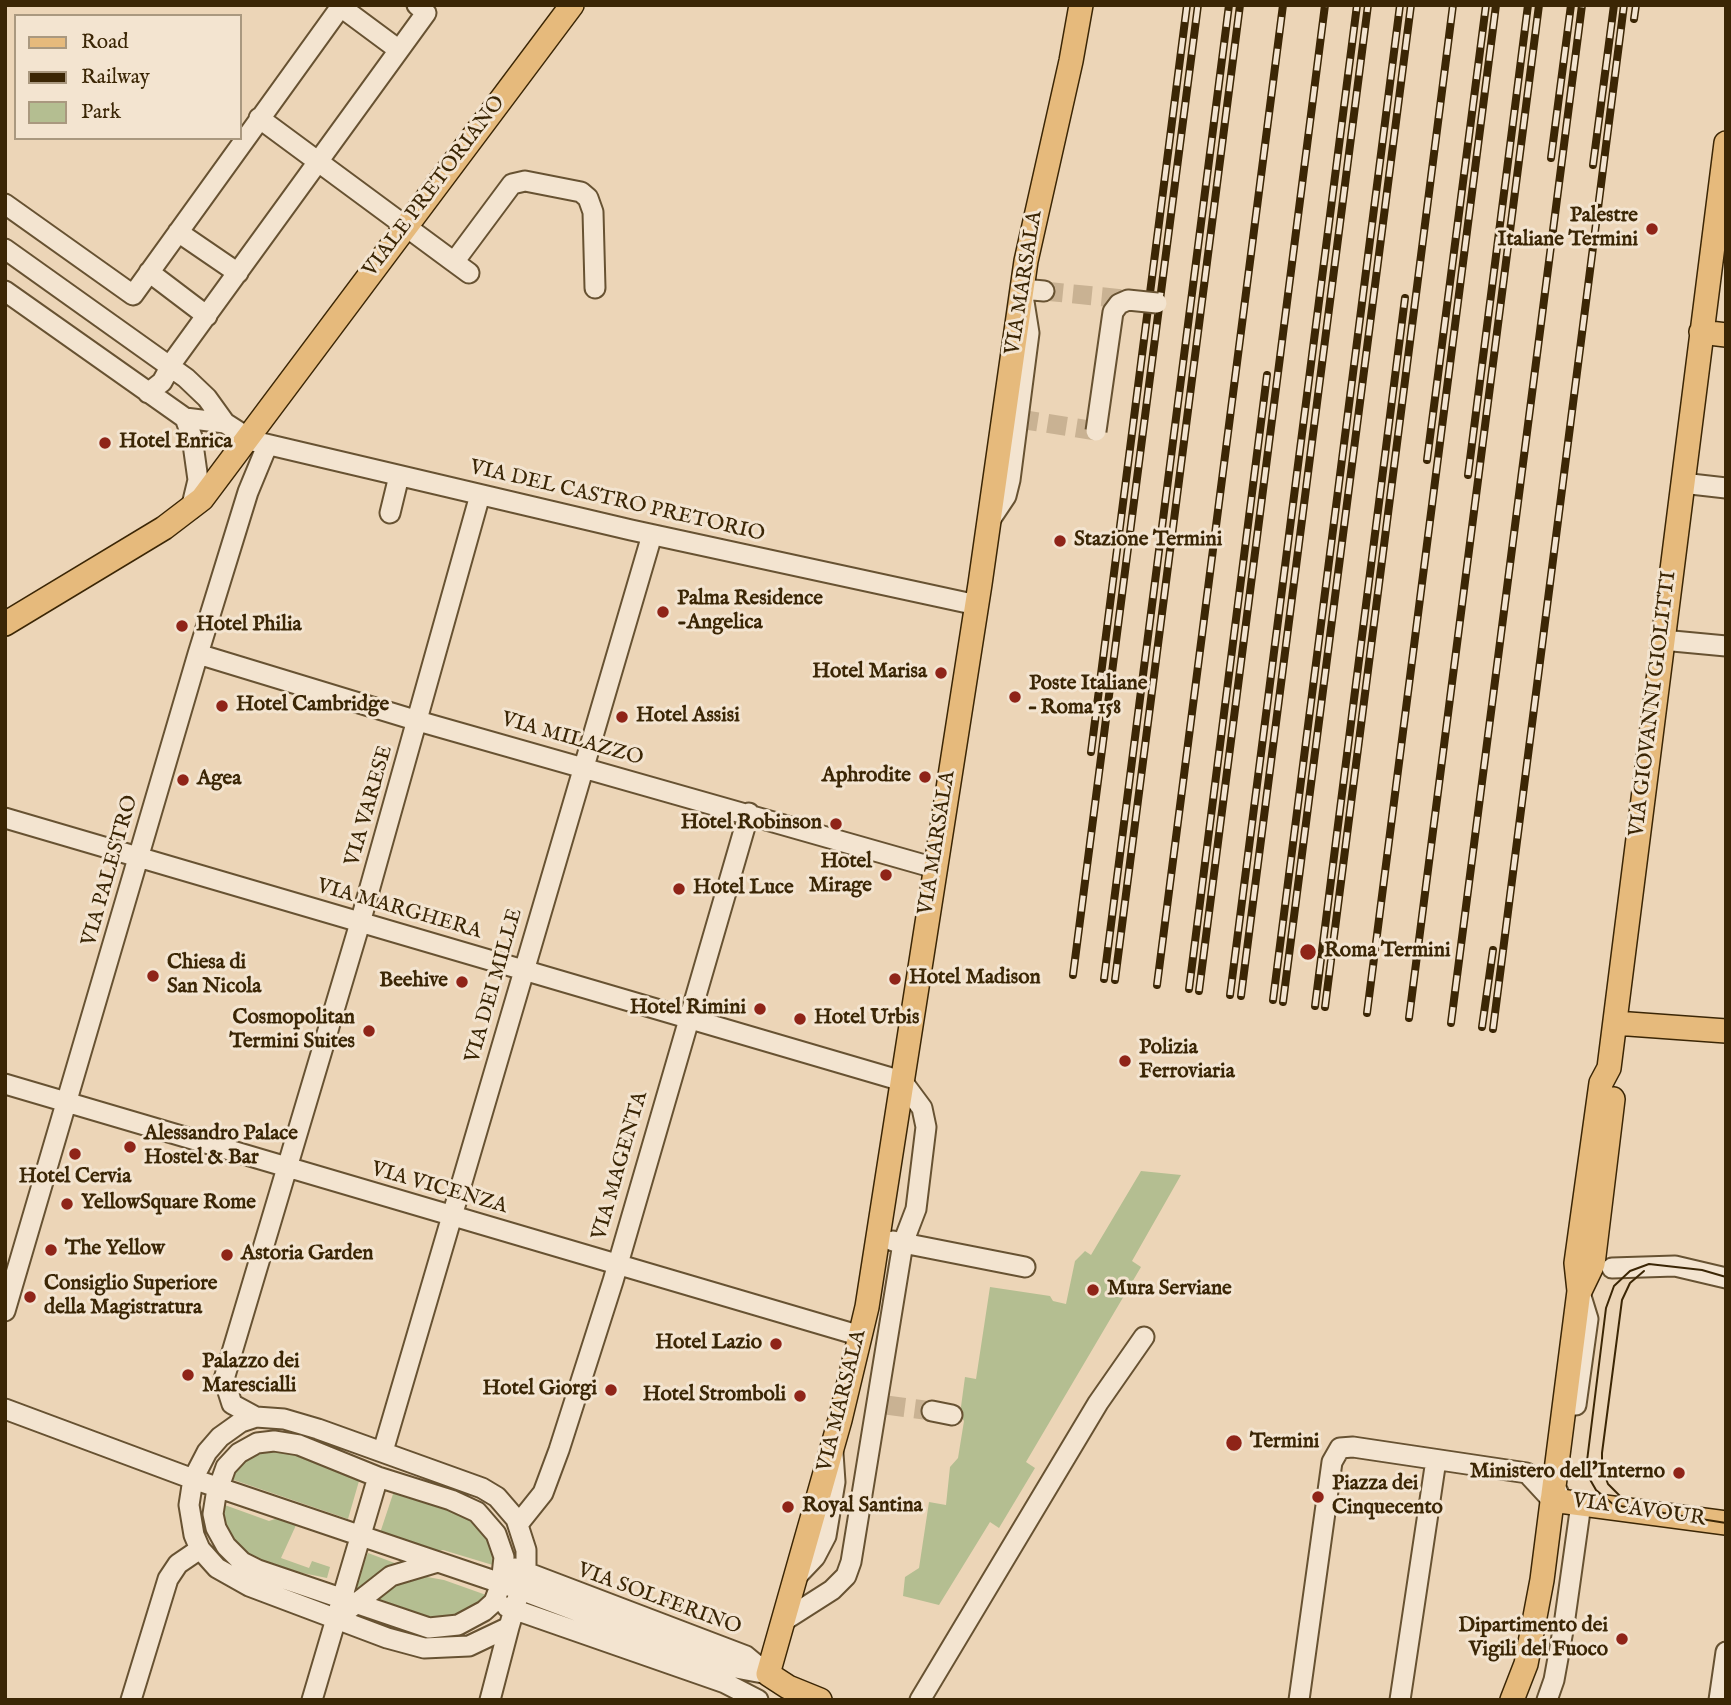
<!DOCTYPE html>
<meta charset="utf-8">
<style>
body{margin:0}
#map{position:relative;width:1731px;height:1705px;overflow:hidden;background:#ecd5b7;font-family:"IM FELL English",serif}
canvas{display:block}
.frame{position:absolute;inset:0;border:7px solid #3b2605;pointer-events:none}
.legend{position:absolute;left:14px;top:14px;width:228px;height:126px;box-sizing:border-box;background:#f3e4d0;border:2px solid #a9987f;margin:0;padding:9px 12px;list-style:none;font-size:21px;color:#3b2605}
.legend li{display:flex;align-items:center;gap:14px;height:35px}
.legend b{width:35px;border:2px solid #a9987f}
</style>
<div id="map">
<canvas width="1731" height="1705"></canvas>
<div class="frame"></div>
<ul class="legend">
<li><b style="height:9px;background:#e6ba7c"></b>Road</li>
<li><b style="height:9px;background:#3b2605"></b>Railway</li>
<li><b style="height:19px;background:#b4be91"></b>Park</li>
</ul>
</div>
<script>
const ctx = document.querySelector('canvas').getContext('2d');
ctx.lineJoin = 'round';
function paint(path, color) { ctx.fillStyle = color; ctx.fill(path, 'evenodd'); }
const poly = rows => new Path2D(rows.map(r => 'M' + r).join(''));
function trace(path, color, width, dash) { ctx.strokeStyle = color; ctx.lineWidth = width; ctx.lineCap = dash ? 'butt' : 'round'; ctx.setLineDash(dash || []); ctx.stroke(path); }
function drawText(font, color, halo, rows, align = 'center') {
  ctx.font = font + ' "IM FELL English",serif'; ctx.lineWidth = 6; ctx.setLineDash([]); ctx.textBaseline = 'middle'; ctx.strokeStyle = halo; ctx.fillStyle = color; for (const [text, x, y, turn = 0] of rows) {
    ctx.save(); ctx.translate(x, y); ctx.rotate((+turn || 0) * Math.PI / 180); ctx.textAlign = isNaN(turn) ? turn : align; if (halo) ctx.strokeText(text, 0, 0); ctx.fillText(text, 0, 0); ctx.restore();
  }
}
const green = poly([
 [1141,1171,1181,1175,1132,1261,1141,1267,1026,1462,1035,1468,999,1528,990,1522,939,1605,903,1596,905,1577,919,1568,929,1502,946,1505,950,1467,958,1458,964,1421,960,1414,965,1377,976,1379,990,1287,1050,1296,1053,1301,1066,1304,1075,1261,1085,1251,1091,1255],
 [266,1448,295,1451,359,1481,348,1519,231,1479,242,1460],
 [394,1491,466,1514,496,1545,496,1566,443,1550,433,1552,380,1533],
 [222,1504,269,1521,281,1517,297,1523,281,1558,309,1568,312,1561,330,1567,327,1578,258,1564,232,1543,220,1516],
 [368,1553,400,1565,357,1596,351,1594],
 [416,1575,444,1580,489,1596,468,1614,434,1622,370,1602,383,1590]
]);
const minorTunnel = poly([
 [1044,291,1124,299],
 [1019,419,1096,431],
 [886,1405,932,1411]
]);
const minor = poly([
 [341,7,399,50],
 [259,118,454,262,512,184,525,181,581,192,588,198,593,212,595,288],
 [5,204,133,295,342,5],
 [178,232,238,273],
 [5,249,186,378,207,398,225,423,253,441,631,530,977,605],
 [454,262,469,273],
 [149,272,207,316],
 [5,291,185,418,225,423],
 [148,393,162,382,174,360,426,13,417,5],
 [185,418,192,437,198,480,191,509],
 [1682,483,1726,488],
 [390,513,399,476],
 [990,520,1006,496,1010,480,1029,333,1022,289,1044,291],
 [1662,640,1726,646],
 [198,654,418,721,935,868],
 [5,818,902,1081,922,1108,926,1127,916,1209,903,1243,851,1562,846,1576,832,1590,785,1620],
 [5,1084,861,1336],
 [893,1241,1025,1267],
 [1612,1268,1675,1266,1726,1278],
 [5,1311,198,654,248,492,267,446],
 [1576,1405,1588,1319,1580,1293],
 [5,1409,193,1479,521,1590,720,1665,768,1674],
 [932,1411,952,1415],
 [256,1417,232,1404,224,1379,360,923,480,495],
 [256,1417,284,1419,318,1429,482,1488,497,1497,516,1519,526,1550,526,1569,509,1627,469,1646,424,1648,387,1638,249,1586,217,1568,200,1549,194,1535,189,1505,193,1479,207,1452,220,1437,241,1422,256,1417],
 [274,1441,299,1445,378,1477,451,1500,477,1512,496,1534,504,1557,501,1584,494,1602,484,1611,458,1625,429,1628,258,1570,242,1562,226,1546,216,1528,213,1514,216,1495,226,1467,239,1453,257,1443,274,1441],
 [383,1451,652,535],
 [519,1523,543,1493,559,1450,613,1281,749,813],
 [515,1568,746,1656,764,1671],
 [796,1577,815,1557,826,1536,835,1482,833,1453],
 [507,1607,725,1683,758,1700],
 [349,1609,391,1576,438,1562],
 [131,1700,168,1579,178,1564,200,1549],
 [312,1700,378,1477],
 [490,1700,509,1627],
 [920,1700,1098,1403,1144,1337],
 [1299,1700,1332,1462,1340,1448,1353,1447,1527,1473,1552,1500,1558,1492],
 [1400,1700,1436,1460],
 [1547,1700,1554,1680,1564,1625,1581,1504],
 [1719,1700,1726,1652]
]);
const major = poly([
 [1701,332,1726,335],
 [5,624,164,528,202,499,572,5],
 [1615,1023,1726,1031],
 [1580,1291,1593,1264,1613,1099],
 [1552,1500,1726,1523],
 [820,1700,788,1687,768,1674,840,1420,867,1307,980,584,1026,261,1071,61,1081,5],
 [1512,1700,1526,1664,1542,1580,1579,1291,1576,1263,1601,1083,1609,1068,1726,143]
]);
const tram = poly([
 [1726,1277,1702,1270,1649,1264,1630,1271,1614,1286,1606,1308,1587,1461,1588,1476,1596,1490,1614,1505,1726,1523],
 [1630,1506,1608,1484,1602,1468,1602,1453,1622,1300,1630,1283,1644,1271]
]);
const rail = poly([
 [1634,19,1636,5],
 [1551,158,1571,5],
 [1593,165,1614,5],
 [1427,460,1486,5],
 [1468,475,1528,5],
 [1091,752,1187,5],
 [1073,975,1198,5],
 [1104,979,1229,5],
 [1115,980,1240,5],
 [1157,985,1283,5],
 [1189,989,1267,375],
 [1199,991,1325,5],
 [1230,995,1357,5],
 [1241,996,1368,5],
 [1273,1000,1400,5],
 [1283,1002,1411,5],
 [1315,1006,1405,298],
 [1325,1007,1453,5],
 [1367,1013,1496,5],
 [1409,1018,1539,5],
 [1451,1023,1582,5],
 [1482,1027,1493,950],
 [1493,1029,1624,5]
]);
const minorBridge = poly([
 [1096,431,1113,312,1119,304,1128,300,1157,303]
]);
const markers = [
 [1652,229,7,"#8f2418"],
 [105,443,7,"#8f2418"],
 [1060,541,7,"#8f2418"],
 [663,612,7,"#8f2418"],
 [182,626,7,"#8f2418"],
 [941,673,7,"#8f2418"],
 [1015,697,7,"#8f2418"],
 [222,706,7,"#8f2418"],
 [622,717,7,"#8f2418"],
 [925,777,7,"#8f2418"],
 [183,780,7,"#8f2418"],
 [836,824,7,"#8f2418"],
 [886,875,7,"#8f2418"],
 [679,889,7,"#8f2418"],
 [1308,952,9,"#8f2418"],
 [153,976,7,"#8f2418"],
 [895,979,7,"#8f2418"],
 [462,982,7,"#8f2418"],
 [760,1009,7,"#8f2418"],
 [800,1019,7,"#8f2418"],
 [369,1031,7,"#8f2418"],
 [1125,1061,7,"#8f2418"],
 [130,1147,7,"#8f2418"],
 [75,1154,7,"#8f2418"],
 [67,1204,7,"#8f2418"],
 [51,1250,7,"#8f2418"],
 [227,1255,7,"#8f2418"],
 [1093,1290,7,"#8f2418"],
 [30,1297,7,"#8f2418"],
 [776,1344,7,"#8f2418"],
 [188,1375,7,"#8f2418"],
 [611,1390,7,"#8f2418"],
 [800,1396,7,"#8f2418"],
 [1234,1443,9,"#8f2418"],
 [1679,1473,7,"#8f2418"],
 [1318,1497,7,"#8f2418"],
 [788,1507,7,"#8f2418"],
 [1622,1639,7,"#8f2418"]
];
const streetNames = [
 ["VIALE PRETORIANO",435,187,-53],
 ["VIA MARSALA",1025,283,-81],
 ["VIA DEL CASTRO PRETORIO",617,502,13],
 ["VIA GIOVANNI GIOLITTI",1654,704,-83],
 ["VIA MILAZZO",572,740,16],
 ["VIA VARESE",370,806,-74],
 ["VIA MARSALA",938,843,-81],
 ["VIA PALESTRO",111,871,-74],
 ["VIA MARGHERA",399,910,16],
 ["VIA DEI MILLE",495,986,-74],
 ["VIA MAGENTA",621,1166,-74],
 ["VIA VICENZA",439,1189,16],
 ["VIA MARSALA",843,1401,-76],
 ["VIA CAVOUR",1639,1511,8],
 ["VIA SOLFERINO",659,1600,20]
];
const poiNames = [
 ["Palestre",1638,217,"right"],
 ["Italiane Termini",1638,241,"right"],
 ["Hotel Enrica",119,443],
 ["Stazione Termini",1074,541],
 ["Palma Residence",677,600],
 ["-Angelica",677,624],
 ["Hotel Philia",196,626],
 ["Hotel Marisa",927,673,"right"],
 ["Poste Italiane",1029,685],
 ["– Roma 158",1029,709],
 ["Hotel Cambridge",236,706],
 ["Hotel Assisi",636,717],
 ["Aphrodite",911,777,"right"],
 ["Agea",197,780],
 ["Hotel Robinson",822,824,"right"],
 ["Hotel",872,863,"right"],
 ["Mirage",872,887,"right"],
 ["Hotel Luce",693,889],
 ["Roma Termini",1324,952],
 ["Chiesa di",167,964],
 ["San Nicola",167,988],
 ["Hotel Madison",909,979],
 ["Beehive",448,982,"right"],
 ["Hotel Rimini",746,1009,"right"],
 ["Cosmopolitan",355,1019,"right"],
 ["Termini Suites",355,1043,"right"],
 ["Hotel Urbis",814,1019],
 ["Polizia",1139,1049],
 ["Ferroviaria",1139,1073],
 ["Alessandro Palace",144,1135],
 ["Hostel & Bar",144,1159],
 ["Hotel Cervia",75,1178,"center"],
 ["YellowSquare Rome",81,1204],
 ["The Yellow",65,1250],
 ["Astoria Garden",241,1255],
 ["Consiglio Superiore",44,1285],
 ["della Magistratura",44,1309],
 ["Mura Serviane",1107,1290],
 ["Hotel Lazio",762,1344,"right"],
 ["Palazzo dei",202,1363],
 ["Marescialli",202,1387],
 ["Hotel Giorgi",597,1390,"right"],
 ["Hotel Stromboli",786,1396,"right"],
 ["Termini",1250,1443],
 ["Ministero dell'Interno",1665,1473,"right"],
 ["Piazza dei",1332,1485],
 ["Cinquecento",1332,1509],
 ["Royal Santina",802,1507],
 ["Dipartimento dei",1608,1627,"right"],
 ["Vigili del Fuoco",1608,1651,"right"]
];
paint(green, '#b4be91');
trace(minorTunnel, '#c9b293', 19, [19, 10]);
trace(minor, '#675232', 23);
trace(major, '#3b2605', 26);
trace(minor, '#f3e4d0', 19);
trace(major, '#e6ba7c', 23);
trace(tram, '#3b2605', 2);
trace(rail, '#3b2605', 8);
trace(rail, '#f3e4d0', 5, [16]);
trace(minorBridge, '#675232', 23, []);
trace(minorBridge, '#f3e4d0', 19);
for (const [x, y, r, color] of markers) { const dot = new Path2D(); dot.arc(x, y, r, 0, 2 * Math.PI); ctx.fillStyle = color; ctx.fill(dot); trace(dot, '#f3e4d0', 2.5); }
drawText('21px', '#3b2605', '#f3e4d0', streetNames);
drawText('bold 21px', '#3b2605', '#f3e4d0', poiNames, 'left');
</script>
